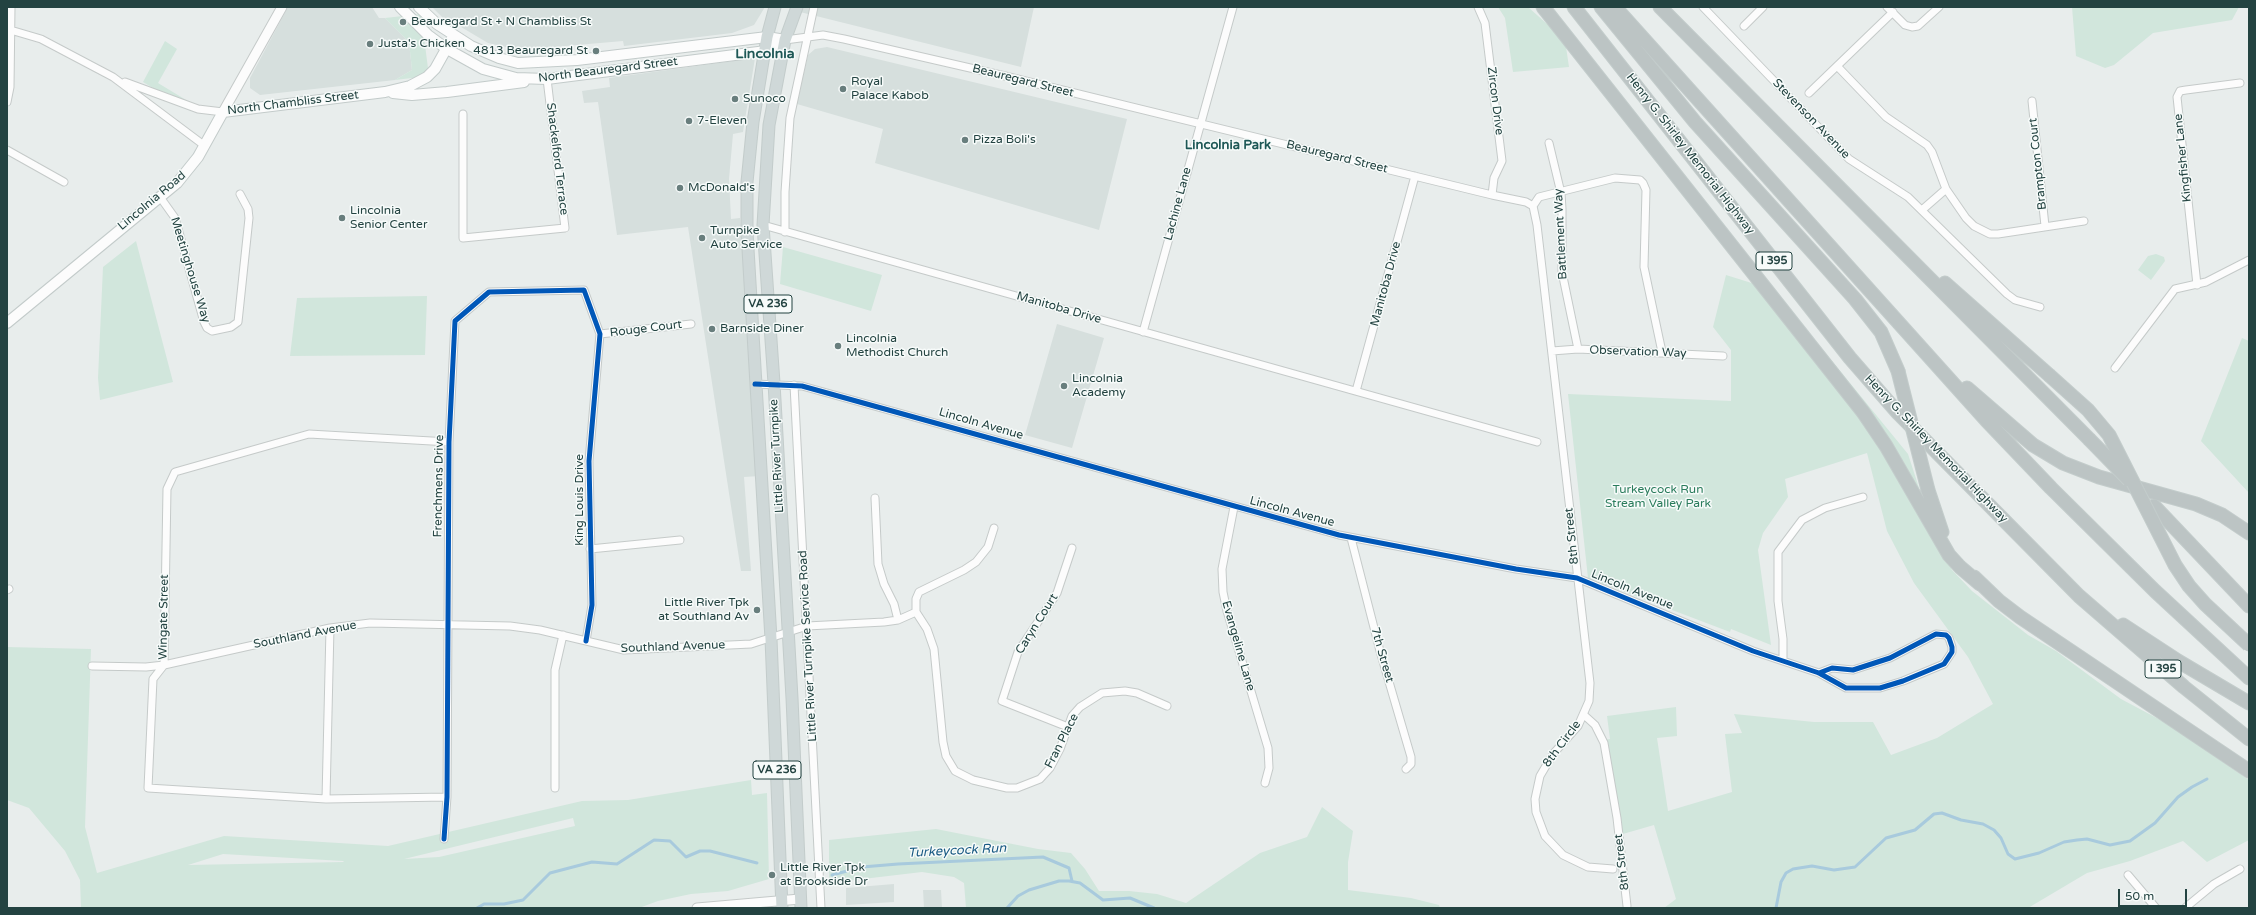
<!DOCTYPE html>
<style>
body{margin:0}
#map{position:relative;width:2256px;height:915px;overflow:hidden;background:#e8edec;font-family:"Varela Round",sans-serif}
canvas{display:block}
.frame{position:absolute;inset:0;border:8px solid #234341;pointer-events:none}
.scale{position:absolute;left:2118px;top:889px;width:69px;height:18px;box-sizing:border-box;border:2px solid #234341;border-top:0;padding-left:5px;font-size:12px;line-height:14px;white-space:nowrap;color:#234341;-webkit-text-stroke:3px #f7fbfa;paint-order:stroke}
</style>
<div id="map">
<canvas width="2256" height="915"></canvas>
<div class="frame"></div>
<div class="scale">50 m</div>
</div>
<script>
const ctx = document.querySelector('canvas').getContext('2d');
ctx.lineJoin = 'round';
function paint(path, color) { ctx.fillStyle = color; ctx.fill(path, 'evenodd'); }
const poly = rows => new Path2D(rows.map(r => 'M' + r).join(''));
function trace(path, color, width, dash) { ctx.strokeStyle = color; ctx.lineWidth = width; ctx.lineCap = dash ? 'butt' : 'round'; ctx.setLineDash(dash || []); ctx.stroke(path); }
function drawText(font, color, halo, rows, align = 'center') {
  ctx.font = font + ' "Varela Round",sans-serif'; ctx.lineWidth = 3; ctx.setLineDash([]); ctx.textBaseline = 'middle'; ctx.strokeStyle = halo; ctx.fillStyle = color; for (const [text, x, y, turn = 0] of rows) {
    ctx.save(); ctx.translate(x, y); ctx.rotate((+turn || 0) * Math.PI / 180); ctx.textAlign = isNaN(turn) ? turn : align; if (halo) ctx.strokeText(text, 0, 0); ctx.fillText(text, 0, 0); ctx.restore();
  }
}
const built = poly([
 [288,7,372,7,379,18,385,18,409,42,412,70,395,80,260,95,250,88,250,78],
 [432,7,765,7,754,25,732,33,624,46,623,41,519,50,488,43,456,24,453,28],
 [801,7,1034,7,1021,67,800,12],
 [827,47,1127,119,1099,230,875,163,883,129,797,104,808,55,815,49],
 [755,58,743,132,733,134,729,179,731,219,740,218,760,476,744,477,751,571,741,571,688,227,617,235,598,102,584,103,582,91,610,87,609,78],
 [1057,324,1104,338,1072,448,1025,435],
 [894,884,894,902,846,905,846,888],
 [923,890,941,890,942,908,924,908]
]);
const green = poly([
 [1498,7,1528,7,1565,40,1569,67,1513,72,1505,18],
 [2072,7,2239,7,2232,20,2153,33,2114,65,2105,68,2076,56],
 [421,14,429,76,395,80,412,70,409,42,385,18],
 [165,41,177,49,158,83,191,103,188,109,143,82],
 [136,241,173,382,100,400,98,378,103,267],
 [783,247,882,275,871,311,780,284],
 [2156,254,2164,257,2165,261,2151,280,2138,270,2148,256],
 [1726,275,1774,290,1908,454,1920,491,1926,521,1952,570,1972,591,2028,635,2056,651,2121,699,2168,724,2249,780,2249,840,2207,862,2183,841,2130,861,2087,873,2028,908,1664,908,1676,899,1654,825,1616,836,1604,740,1610,739,1607,716,1676,707,1677,736,1657,738,1668,811,1732,792,1725,734,1742,733,1734,714,1814,722,1873,722,1891,755,1937,738,1993,704,1968,657,1914,583,1887,531,1867,453,1785,479,1788,497,1763,533,1758,550,1771,645,1731,629,1730,632,1588,578,1568,394,1731,401,1731,350,1713,327],
 [427,296,425,355,290,356,297,298],
 [2242,338,2249,341,2249,493,2201,441],
 [7,647,91,649,85,827,97,873,224,836,388,846,582,801,628,800,751,780,752,795,767,793,769,879,728,891,691,894,658,901,639,908,81,908,80,880,65,851,29,808,7,800],
 [573,818,575,826,439,857,404,859],
 [223,854,343,861,344,862,188,865],
 [1322,807,1353,831,1348,862,1348,890,1411,898,1439,905,1440,908,966,908,964,883,954,877,922,872,829,883,829,840,936,829,1038,849,1071,853,1085,869,1099,891,1129,891,1157,894,1186,903,1260,853,1307,837]
]);
const stream = poly([
 [832,875,862,867,898,864,1043,857,1069,868,1072,881],
 [477,908,484,904,504,904,523,900,550,873,592,862,617,864,654,840,670,841,686,857,700,851,710,851,757,863],
 [1007,908,1018,896,1029,890,1059,881,1069,881,1080,883,1103,900,1130,898,1154,908],
 [1776,908,1781,882,1786,873,1793,869,1812,866,1834,870,1855,867,1886,838,1915,830,1934,814,1942,813,1961,820,1983,824,1994,830,2001,838,2008,854,2015,859,2039,853,2064,842,2077,840,2087,839,2110,845,2130,841,2155,823,2178,797,2192,787,2207,779]
]);
const minor = poly([
 [1478,7,1485,23,1502,161,1494,178,1492,195],
 [1703,7,1849,159,1908,197,2007,294,2015,300,2040,307],
 [1887,7,1905,25,1912,27,1918,26,1939,7],
 [1744,26,1763,7],
 [7,29,41,39,113,77,205,146],
 [785,40,823,35,844,39,1005,76,1492,195,1526,202,1533,206],
 [1837,66,1886,117,1927,145,1932,152,1946,189,1966,218,1974,226,1990,234,1998,234,2084,221],
 [125,82,198,109,223,112],
 [1809,93,1893,12],
 [2032,101,2045,226],
 [7,102,10,87,11,7],
 [463,114,463,238,565,228,547,79],
 [1549,143,1561,193,1562,209,1562,272,1578,349],
 [7,150,64,182],
 [160,197,175,218,204,322,207,328,212,331,231,327,238,322,249,218,248,209,240,194],
 [1533,206,1537,225,1590,683,1589,701,1578,726,1553,754,1540,776,1535,799,1536,812,1545,836,1563,855,1588,867,1613,869],
 [1533,206,1539,197,1615,178,1640,180,1643,183,1646,190,1644,267,1662,352],
 [1922,210,1946,189],
 [763,225,1537,442],
 [785,232,785,192,790,118,814,7],
 [2197,285,2177,97,2180,91,2186,90,2240,83],
 [1143,332,1233,7],
 [600,334,691,324],
 [1552,351,1578,349,1723,356],
 [2115,368,2175,289,2206,282,2249,260],
 [755,384,802,386,1339,535,1516,569,1577,578,1753,651,1819,673,1846,688,1880,688,1903,681,1944,664,1952,652,1952,647,1949,638,1946,635,1936,634,1890,658,1853,670,1832,668,1819,673],
 [794,385,821,908],
 [1356,391,1415,176],
 [875,498,878,564,884,584,894,604,898,620],
 [1234,507,1222,569,1223,592,1227,611,1268,748,1269,768,1265,783],
 [1351,538,1380,651,1411,757,1411,764,1406,769],
 [590,549,680,540],
 [7,590,9,589],
 [916,612,927,629,934,649,943,742,946,756,955,771,973,780,1007,788,1017,788,1040,779,1050,768,1060,749,1072,716,1080,707,1102,693,1125,691,1137,693,1167,706],
 [1783,659,1783,639,1778,601,1778,552,1802,520,1825,508,1863,497],
 [92,666,146,667,164,665,330,628,370,623,510,626,540,630,624,650,751,644,807,626,884,622,898,620,916,612,916,599,919,592,964,570,976,562,988,547,994,528],
 [1584,715,1595,725,1604,743,1617,818,1627,906],
 [1068,727,1002,701,1018,652,1057,593,1072,548],
 [555,788,555,670,563,635],
 [447,797,326,799,148,788,153,679,164,665,167,489,175,472,309,434,449,442],
 [326,799,330,628],
 [444,839,447,797,449,442,455,321,489,292,584,290,600,334,589,461,592,605,586,641],
 [2128,875,2156,908],
 [2185,908,2214,884,2240,869]
]);
const tertiary = poly([
 [223,112,282,7],
 [697,908,800,899]
]);
const secondary = poly([
 [400,7,428,35,447,49,483,69,516,78,547,79,766,51,785,40],
 [419,7,437,24,471,46,499,58,518,63,577,60,767,37,785,40],
 [393,93,412,95,447,92,524,82],
 [7,323,177,183,198,157,223,112,385,92,410,86,427,77,435,69,454,35]
]);
const primary = poly([
 [775,7,767,37,753,122,747,182,747,232,771,639,782,908],
 [797,7,785,40,769,125,763,225,774,383,792,698,801,908]
]);
const motorway = poly([
 [1543,7,1863,412,1886,446,1949,555,1960,567,1980,584],
 [1574,7,1850,358,1898,413,2079,596,2184,687,2249,739],
 [1601,7,1695,122,1855,299,1881,332,1898,371],
 [1615,7,1986,420,2051,488,2155,591,2249,678],
 [1660,7,2089,439],
 [1945,283,2049,375],
 [1967,388,2033,445,2063,463,2099,477,2196,504,2222,515,2249,533],
 [1928,490,1942,532],
 [2154,506,2249,606],
 [1974,577,1999,601,2020,617,2249,771],
 [2123,625,2178,661,2249,703]
]);
const motorwayBridge = poly([
 [1898,371,1928,490],
 [2049,375,2088,410,2109,435,2175,565,2189,586,2205,604,2249,645],
 [2089,439,2129,480]
]);
const cycleway = poly([
 [755,384,802,386,1339,535,1516,569,1577,578,1753,651,1819,673,1846,688,1880,688,1903,681,1944,664,1952,652,1952,647,1949,638,1946,635,1936,634,1890,658,1853,670,1832,668,1819,673],
 [444,839,447,797,449,442,455,321,489,292,584,290,600,334,589,461,592,605,586,641]
]);
const markers = [
 [403,22,4,"#687e7d"],
 [370,44,4,"#687e7d"],
 [596,51,4,"#687e7d"],
 [843,89,4,"#687e7d"],
 [735,99,4,"#687e7d"],
 [689,121,4,"#687e7d"],
 [965,140,4,"#687e7d"],
 [680,188,4,"#687e7d"],
 [342,218,4,"#687e7d"],
 [702,238,4,"#687e7d"],
 [712,329,4,"#687e7d"],
 [838,346,4,"#687e7d"],
 [1064,386,4,"#687e7d"],
 [757,610,4,"#687e7d"],
 [772,875,4,"#687e7d"]
];
const shields = [
 [1774,261,36],
 [768,304,48],
 [2163,669,36],
 [777,770,48]
];
const shieldNames = [
 ["I 395",1774,261],
 ["VA 236",768,304],
 ["I 395",2163,669],
 ["VA 236",777,770]
];
const poiNames = [
 ["Beauregard St + N Chambliss St",411,22],
 ["Justa's Chicken",378,44],
 ["4813 Beauregard St",588,51,"right"],
 ["Royal",851,82],
 ["Palace Kabob",851,96],
 ["Sunoco",743,99],
 ["7-Eleven",697,121],
 ["Pizza Boli's",973,140],
 ["McDonald's",688,188],
 ["Lincolnia",350,211],
 ["Senior Center",350,225],
 ["Turnpike",710,231],
 ["Auto Service",710,245],
 ["Barnside Diner",720,329],
 ["Lincolnia",846,339],
 ["Methodist Church",846,353],
 ["Lincolnia",1072,379],
 ["Academy",1072,393],
 ["Little River Tpk",749,603,"right"],
 ["at Southland Av",749,617,"right"],
 ["Little River Tpk",780,868],
 ["at Brookside Dr",780,882]
];
const streetNames = [
 ["North Beauregard Street",608,70,-7],
 ["Beauregard Street",1023,81,14],
 ["Zircon Drive",1495,101,83],
 ["North Chambliss Street",293,103,-7],
 ["Stevenson Avenue",1811,119,46],
 ["Henry G. Shirley Memorial Highway",1690,154,52],
 ["Beauregard Street",1337,157,14],
 ["Kingfisher Lane",2183,158,-96],
 ["Shackelford Terrace",557,159,83],
 ["Brampton Court",2038,164,-96],
 ["Lincolnia Road",152,201,-40],
 ["Lachine Lane",1178,204,-75],
 ["Battlement Way",1561,234,-93],
 ["Meetinghouse Way",190,270,73],
 ["Manitoba Drive",1386,284,-75],
 ["Manitoba Drive",1059,308,16],
 ["Rouge Court",646,329,-7],
 ["Observation Way",1638,352,2],
 ["Lincoln Avenue",981,424,16],
 ["Henry G. Shirley Memorial Highway",1936,449,46],
 ["Little River Turnpike",777,456,-93],
 ["Frenchmens Drive",439,486,-89],
 ["King Louis Drive",580,500,-90],
 ["Lincoln Avenue",1292,512,15],
 ["8th Street",1572,536,-96],
 ["Lincoln Avenue",1632,590,22],
 ["Wingate Street",164,617,-89],
 ["Caryn Court",1037,624,-58],
 ["Southland Avenue",305,635,-11],
 ["Little River Turnpike Service Road",808,646,-93],
 ["Evangeline Lane",1238,646,74],
 ["Southland Avenue",673,647,-2],
 ["7th Street",1382,655,74],
 ["Fran Place",1062,741,-63],
 ["8th Circle",1562,744,-53],
 ["8th Street",1622,862,-97]
];
const parkNames = [
 ["Turkeycock Run",1658,490],
 ["Stream Valley Park",1658,504]
];
const neighbourhoodNames = [
 ["Lincolnia Park",1228,146]
];
const waterNames = [
 ["Turkeycock Run",957,851,-3]
];
const quarterNames = [
 ["Lincolnia",765,54]
];
paint(built, '#d6dfdd');
paint(green, '#d1e6dc');
trace(stream, '#a8cadd', 3);
trace(minor, '#c5cac9', 9);
trace(tertiary, '#c5cac9', 11);
trace(secondary, '#c3cbca', 12);
trace(primary, '#c3cccb', 13);
trace(motorway, '#c3cccb', 15);
trace(minor, '#fcfcfc', 7);
trace(tertiary, '#fcfcfc', 9);
trace(secondary, '#fcfcfc', 10);
trace(primary, '#cfd8d8', 11);
trace(motorway, '#bcc4c4', 13);
trace(motorwayBridge, '#c3cccb', 15, []);
trace(motorwayBridge, '#bcc4c4', 13);
trace(cycleway, '#0057b8', 5);
for (const [x, y, r, color] of markers) { const dot = new Path2D(); dot.arc(x, y, r, 0, 2 * Math.PI); ctx.fillStyle = color; ctx.fill(dot); trace(dot, '#f7fbfa', 1.5); }
for (const [x, y, w] of shields) { const box = new Path2D(); box.roundRect(x - w / 2, y - 9, w, 18, 3); ctx.fillStyle = '#f7fbfa'; ctx.fill(box); trace(box, '#234341', 1); }
drawText('bold 11px', '#234341', null, shieldNames);
drawText('12px', '#234341', '#f7fbfa', poiNames, 'left');
drawText('12px', '#234341', '#f7fbfa', streetNames);
drawText('12px', '#2a7c5c', '#f7fbfa', parkNames);
drawText('bold 13px', '#1d5755', '#f7fbfa', neighbourhoodNames);
drawText('italic 13px', '#195a83', '#f7fbfa', waterNames);
drawText('bold 14px', '#1d5755', '#f7fbfa', quarterNames);
</script>
